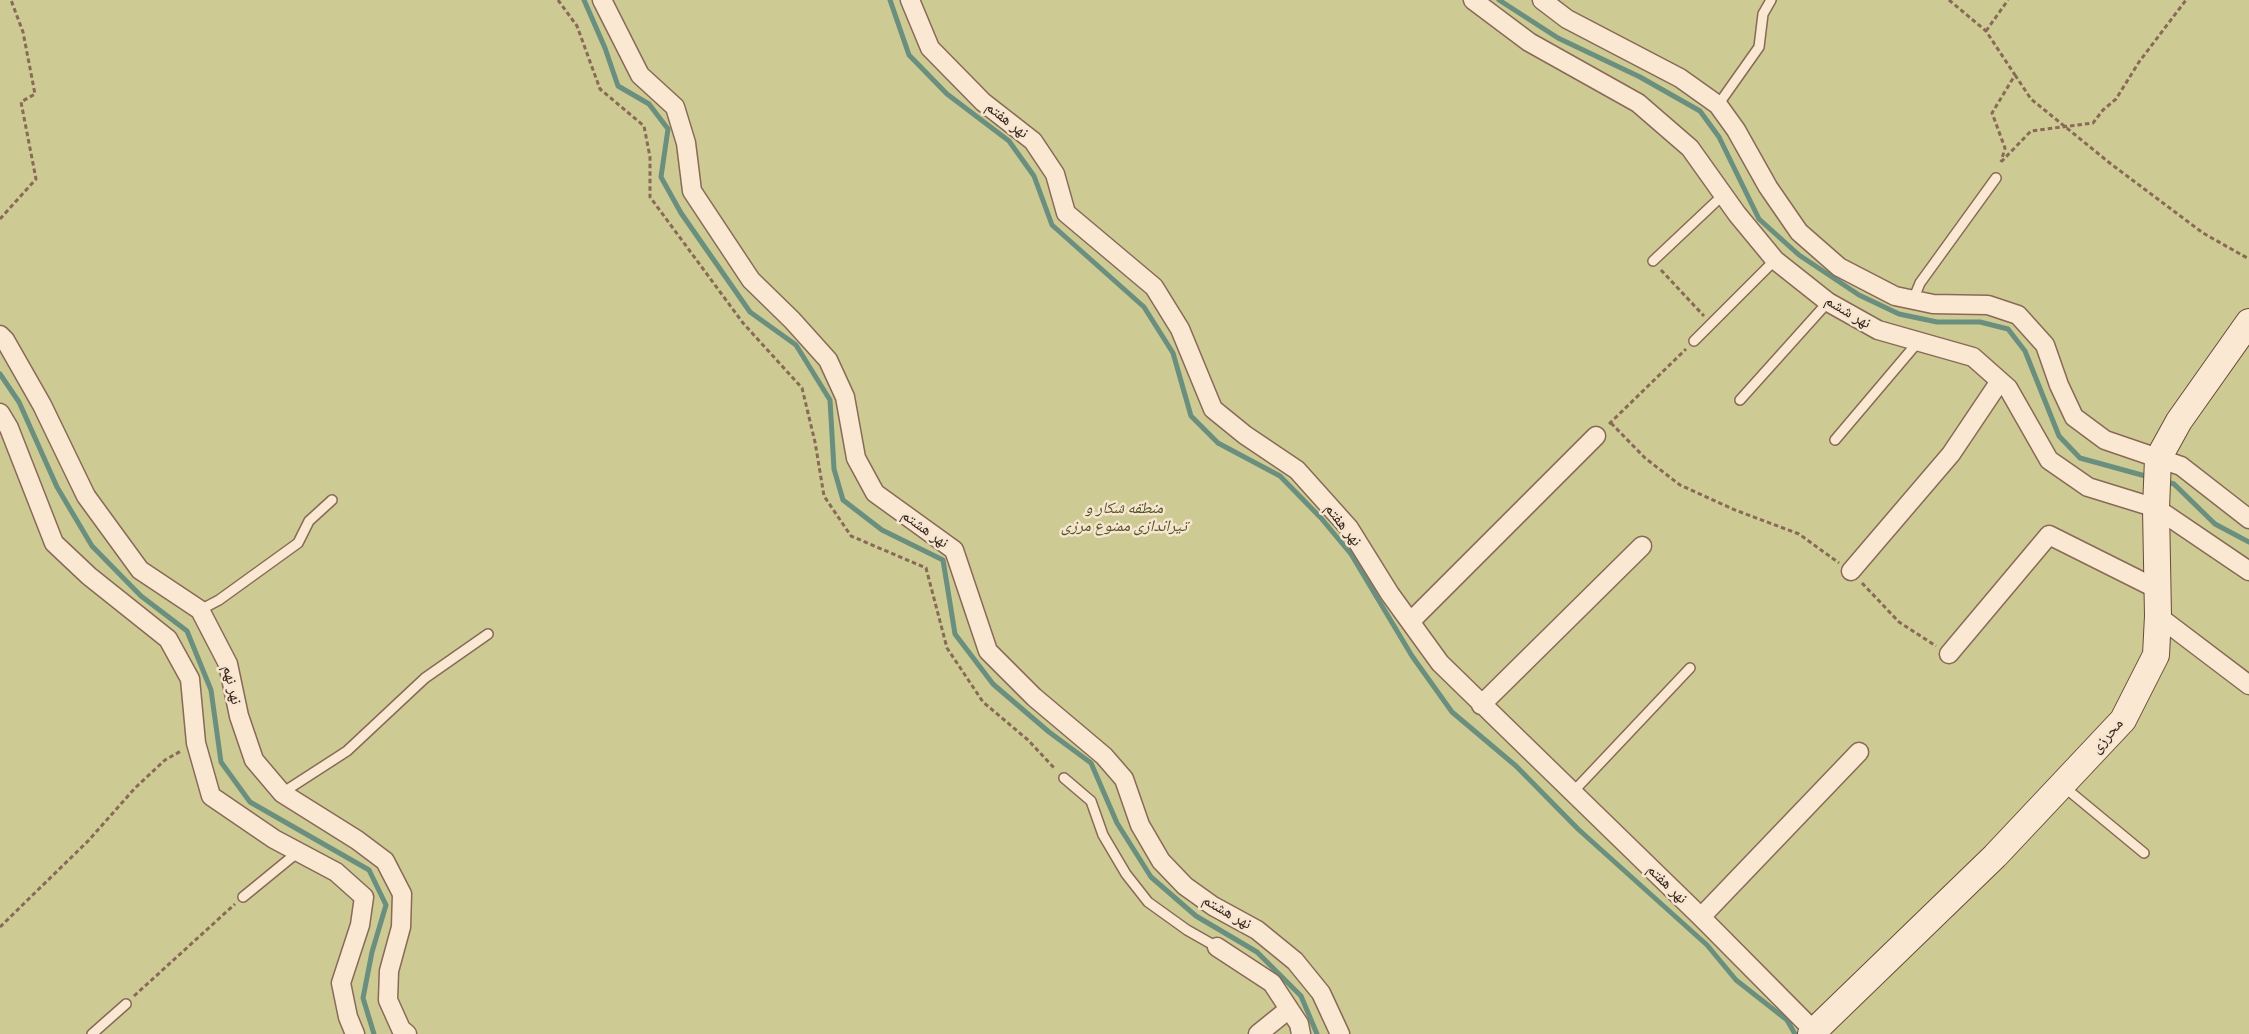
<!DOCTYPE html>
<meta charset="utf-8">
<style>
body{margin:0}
canvas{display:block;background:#efd9c0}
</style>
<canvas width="2249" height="1034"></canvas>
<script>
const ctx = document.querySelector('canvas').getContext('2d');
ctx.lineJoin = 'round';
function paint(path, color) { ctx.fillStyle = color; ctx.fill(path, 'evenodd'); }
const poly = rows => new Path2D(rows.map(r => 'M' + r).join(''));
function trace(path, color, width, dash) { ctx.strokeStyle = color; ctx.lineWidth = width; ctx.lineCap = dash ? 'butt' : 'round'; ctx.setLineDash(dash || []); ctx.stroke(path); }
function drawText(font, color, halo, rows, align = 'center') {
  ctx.font = font + ' Merriweather,"Noto Naskh Arabic",serif'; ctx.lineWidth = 5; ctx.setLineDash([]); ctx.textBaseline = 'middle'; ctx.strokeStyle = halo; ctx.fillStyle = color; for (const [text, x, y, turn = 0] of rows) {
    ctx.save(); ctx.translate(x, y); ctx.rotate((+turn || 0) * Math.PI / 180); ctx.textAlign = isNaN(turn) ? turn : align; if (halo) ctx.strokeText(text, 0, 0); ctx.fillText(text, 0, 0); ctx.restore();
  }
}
const green = poly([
 [0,0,2249,0,2249,1034,0,1034]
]);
const stream = poly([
 [584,0,605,48,618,86,649,104,668,129,661,177,681,213,750,312,796,345,830,400,834,469,843,500,882,530,943,560,955,634,993,684,1049,732,1091,763,1117,823,1151,877,1196,916,1257,952,1301,996,1317,1034],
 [890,0,909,55,947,94,1009,141,1034,176,1052,225,1144,307,1173,353,1191,416,1218,443,1280,476,1321,518,1351,554,1412,656,1452,712,1516,766,1578,829,1707,945,1736,980,1787,1020,1795,1034],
 [1499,0,1558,38,1640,77,1700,111,1719,137,1759,219,1799,255,1859,295,1899,314,1937,322,1980,322,2008,329,2025,351,2059,436,2080,458,2149,477],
 [0,374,19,402,57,487,92,546,141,596,187,631,211,690,221,762,250,802,369,870,386,905,372,952,363,998,374,1034],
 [2164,481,2174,484,2215,524,2249,542]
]);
const path = poly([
 [558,0,577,26,600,89,644,126,650,157,650,197,743,323,802,388,815,442,824,496,851,536,926,568,947,648,983,702,1028,740,1055,769],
 [1949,0,1986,31,2015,75,1992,113,2005,148,2001,162],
 [1986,31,2008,0],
 [2015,75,2031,99,2111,164,2203,233,2249,259],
 [2001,162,2031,131,2093,123,2103,110,2116,99,2139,62,2186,0],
 [0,219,36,179,21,102,35,94,23,32,11,0],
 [1661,270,1704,316],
 [1611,423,1645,458,1680,485,1735,510,1799,534,1839,563],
 [1609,424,1686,349],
 [1862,583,1899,622,1936,646],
 [0,927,89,840,135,788,165,760,181,751],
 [134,996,235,904]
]);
const lane = poly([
 [1718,105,1759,47,1763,14,1771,0],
 [1653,261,1723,195],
 [1913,300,1920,283,1996,178],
 [1694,341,1775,260],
 [1740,400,1828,302],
 [1835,440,1918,342],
 [200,610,219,600,298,543,309,521,332,500],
 [1064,778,1091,801,1103,835,1126,874,1148,902,1187,930,1217,947],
 [2063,786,2144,853],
 [282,793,347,751,425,678,488,634],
 [1572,793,1690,668],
 [243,897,298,852],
 [92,1034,126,1004]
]);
const street = poly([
 [602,0,640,75,675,107,686,143,692,191,751,280,792,320,828,360,845,397,856,458,875,493,954,550,988,651,1034,697,1104,756,1124,779,1140,825,1161,861,1185,886,1213,906,1257,930,1295,961,1321,993,1340,1034],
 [910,0,930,48,983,102,1033,141,1055,174,1066,213,1154,287,1180,329,1213,409,1245,435,1297,470,1349,528,1390,594,1440,663,1701,917,1817,1034],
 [1473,0,1529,42,1638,103,1690,148,1737,214,1775,260,1828,302,1878,330,1973,357,2008,388,2049,460,2088,487,2156,508,2249,571],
 [1542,0,1567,19,1680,78,1718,105,1736,130,1768,187,1799,232,1839,267,1895,296,1933,304,1988,305,2018,315,2045,345,2059,385,2074,417,2105,440,2181,466,2249,519],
 [0,335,5,340,42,405,86,496,140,570,200,610,228,664,239,716,254,760,282,793,357,840,385,861,402,894,401,927,389,971,388,1000,401,1029,407,1034],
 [0,413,9,428,54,543,89,576,168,639,190,679,196,743,211,796,274,839,336,872,364,897,360,925,341,983,348,1017,355,1034],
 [1851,571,1951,454,2000,381],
 [2158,616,2249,685],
 [1410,622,1596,436],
 [1949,654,2049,535,2157,589],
 [1481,705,1642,546],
 [1701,917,1859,752],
 [1217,947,1272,983,1299,1024,1301,1034],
 [1258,1034,1289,1009]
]);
const secondary = poly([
 [1811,1034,1995,856,2123,720,2156,655,2158,616,2156,508,2158,459,2179,421,2249,322]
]);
const streetNames = [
 ["نهر هفتم",1007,120,38],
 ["نهر ششم",1848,312,31],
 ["نهر هفتم",1343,525,52],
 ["نهر هشتم",925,529,36],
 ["نهر نهم",232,685,77],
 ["محرزی",2107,736,-49],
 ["نهر هفتم",1667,884,44],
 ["نهر هشتم",1227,912,30]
];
const parkNames = [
 ["منطقه شکار و",1124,508],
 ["تیراندازی ممنوع مرزی",1124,526]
];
paint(green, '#ceca93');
trace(stream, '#6a8f7f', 5);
trace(lane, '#896957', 12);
trace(street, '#896957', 21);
trace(secondary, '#6a4a3b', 28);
trace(path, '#896957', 3, [4.5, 3]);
trace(lane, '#fae8d3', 9);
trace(street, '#fae8d3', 18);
trace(secondary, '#fae8d3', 26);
drawText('16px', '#38251c', '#f6e5d0', streetNames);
drawText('italic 16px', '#515522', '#f6e5d0', parkNames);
</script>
